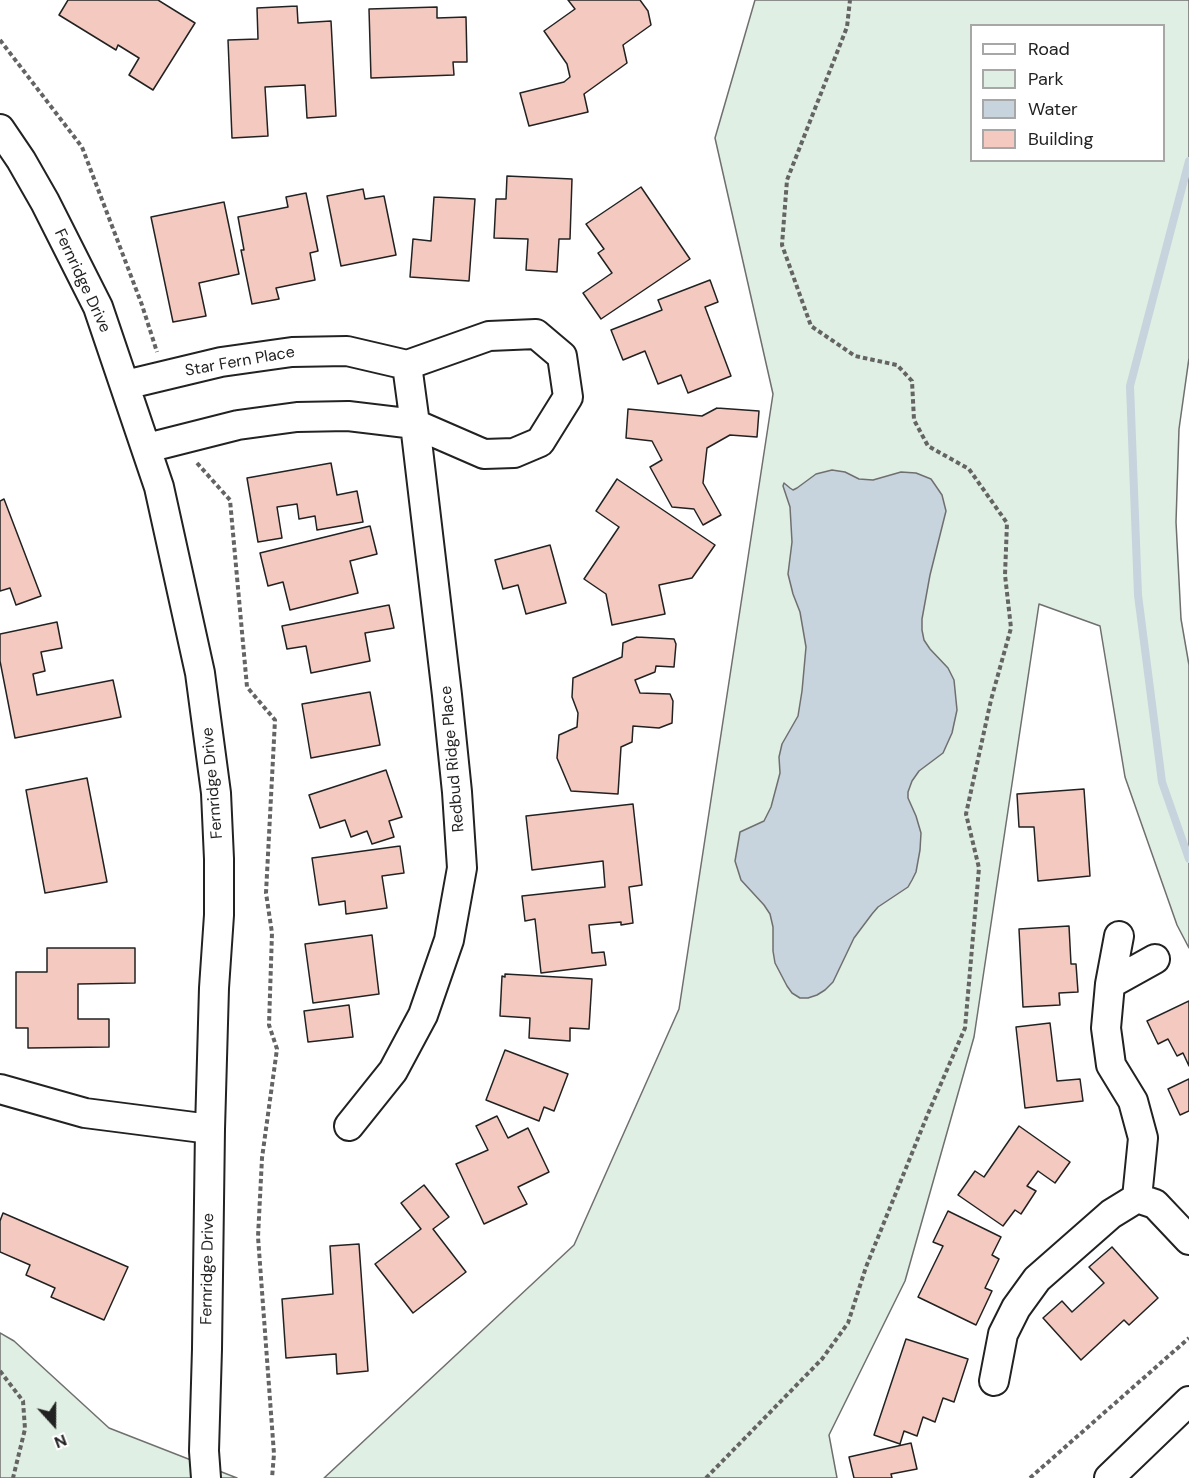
<!DOCTYPE html>
<style>
body{margin:0}
#map{position:relative;width:1189px;height:1478px;overflow:hidden;background:#fff;font-family:"DM Sans",sans-serif}
canvas{display:block}
.legend{position:absolute;left:970px;top:24px;width:195px;height:138px;box-sizing:border-box;background:#fff;border:2px solid #a7a7a7;margin:0;padding:8px 10px;list-style:none;font-size:18px;color:#222}
.legend li{display:flex;align-items:center;gap:12px;height:30px}
.legend b{width:30px;border:2px solid #a7a7a7}
.north{position:absolute;left:24px;top:1394px;width:60px;height:60px;-webkit-text-stroke:4px #fff;paint-order:stroke;rotate:159deg;font-size:16px;font-weight:700;line-height:24px;text-align:center;color:#222}
.north::after{content:'';display:block;margin:auto;width:21px;height:27px;background:#222;clip-path:polygon(50% 0,100% 100%,50% 72%,0 100%)}
</style>
<div id="map">
<canvas width="1189" height="1478"></canvas>
<ul class="legend">
<li><b style="height:8px;background:#fff"></b>Road</li>
<li><b style="height:16px;background:#e0efe3"></b>Park</li>
<li><b style="height:16px;background:#c7d3dd"></b>Water</li>
<li><b style="height:16px;background:#f3c9c0"></b>Building</li>
</ul>
<div class="north">N</div>
</div>
<script>
const ctx = document.querySelector('canvas').getContext('2d');
ctx.lineJoin = 'round';
function paint(path, color) { ctx.fillStyle = color; ctx.fill(path, 'evenodd'); }
const poly = rows => new Path2D(rows.map(r => 'M' + r).join(''));
function trace(path, color, width, dash) { ctx.strokeStyle = color; ctx.lineWidth = width; ctx.lineCap = dash ? 'butt' : 'round'; ctx.setLineDash(dash || []); ctx.stroke(path); }
function drawText(font, color, halo, rows, align = 'center') {
  ctx.font = font + ' "DM Sans",sans-serif'; ctx.lineWidth = 4.5; ctx.setLineDash([]); ctx.textBaseline = 'middle'; ctx.strokeStyle = halo; ctx.fillStyle = color; for (const [text, x, y, turn = 0] of rows) {
    ctx.save(); ctx.translate(x, y); ctx.rotate((+turn || 0) * Math.PI / 180); ctx.textAlign = isNaN(turn) ? turn : align; if (halo) ctx.strokeText(text, 0, 0); ctx.fillText(text, 0, 0); ctx.restore();
  }
}
const green = poly([
 [755,0,1189,0,1189,358,1179,429,1176,522,1181,619,1189,665,1189,948,1177,925,1125,777,1100,626,1039,604,974,1037,905,1281,829,1435,837,1478,324,1478,574,1245,679,1009,773,394,715,138,755,0],
 [972,26,1164,26,1164,160,972,160,972,26],
 [0,1333,14,1341,109,1428,237,1478,0,1478,0,1333]
]);
const water = poly([
 [832,470,845,472,859,479,873,480,901,472,916,473,931,479,942,495,946,511,930,575,922,619,922,630,924,640,930,649,948,668,954,680,957,710,952,733,943,753,919,771,912,781,908,792,908,798,916,816,921,833,920,850,916,872,912,880,908,887,878,907,872,914,854,938,833,982,825,990,817,995,808,998,800,998,792,993,787,986,775,963,773,951,773,927,770,914,764,905,741,880,735,861,740,832,764,821,771,807,780,773,779,757,782,744,798,716,802,691,806,647,800,612,793,594,788,574,792,542,790,507,783,486,784,483,790,488,793,490,797,488,816,474,832,470]
]);
const stream = poly([
 [1189,161,1130,386,1138,595,1162,782,1189,859]
]);
const building = poly([
 [68,0,158,0,195,23,153,90,129,75,139,58,118,45,116,50,59,15,68,0],
 [568,0,640,0,648,11,651,25,623,45,627,63,584,94,588,112,529,126,520,93,564,82,570,77,567,64,544,31,575,9,568,0],
 [297,6,298,23,331,21,336,116,307,118,305,85,265,87,268,136,232,138,228,40,258,39,257,8,297,6],
 [437,7,437,18,466,17,467,62,453,62,454,75,371,78,369,9,437,7],
 [507,176,572,179,570,239,559,239,557,272,526,270,528,239,494,238,496,199,506,199,507,176],
 [641,187,690,259,601,319,583,293,612,273,598,253,604,249,586,224,641,187],
 [363,189,365,199,384,196,396,255,341,266,327,196,363,189],
 [306,193,318,251,310,253,315,280,276,288,279,299,252,304,241,250,244,250,238,217,288,207,286,197,306,193],
 [434,197,475,199,469,281,410,277,413,239,431,241,434,197],
 [224,202,239,274,199,283,206,316,173,322,151,217,224,202],
 [710,280,718,302,705,307,731,376,688,393,681,375,658,384,645,351,623,360,611,330,662,310,658,300,710,280],
 [717,408,759,411,757,437,730,435,707,448,703,483,721,515,703,525,694,509,672,507,650,467,662,460,652,441,626,438,628,409,702,416,717,408],
 [331,463,337,495,357,491,363,522,317,530,315,516,299,519,297,504,277,507,282,538,258,542,247,478,331,463],
 [617,479,715,545,692,578,659,585,665,614,612,625,606,594,584,579,619,527,596,511,617,479],
 [4,499,41,596,16,605,10,588,0,591,0,501,4,499],
 [370,526,377,554,350,561,358,593,290,610,283,582,268,586,260,553,370,526],
 [550,545,566,603,526,614,518,585,503,589,495,560,550,545],
 [389,605,394,628,365,633,370,661,311,673,306,646,287,649,282,626,389,605],
 [57,622,62,648,41,652,45,671,33,674,37,695,113,680,121,717,15,738,0,661,0,634,57,622],
 [637,637,674,639,676,644,674,667,656,666,655,672,635,680,640,693,670,694,673,701,672,723,659,728,633,726,632,742,621,747,618,794,571,791,557,758,559,735,577,727,578,713,572,697,573,678,622,657,623,643,637,637],
 [370,692,380,745,311,758,302,704,370,692],
 [386,770,402,817,389,821,394,837,372,844,367,831,351,837,345,820,320,828,309,795,386,770],
 [87,778,107,882,45,893,26,790,87,778],
 [1084,789,1090,876,1038,881,1034,827,1019,827,1017,794,1084,789],
 [633,804,642,885,629,887,633,923,621,925,621,922,589,925,592,953,604,952,606,965,541,973,535,919,525,921,522,896,605,887,603,861,532,870,526,816,633,804],
 [400,846,404,873,382,876,387,908,346,914,345,901,319,905,312,858,400,846],
 [1069,926,1071,964,1076,964,1078,992,1059,993,1060,1005,1023,1007,1019,929,1069,926],
 [372,935,379,994,313,1003,305,944,372,935],
 [47,948,135,948,135,983,78,984,78,1019,109,1019,109,1047,28,1048,28,1028,16,1028,16,972,47,972,47,948],
 [505,974,592,979,589,1029,570,1028,570,1041,529,1038,530,1018,500,1016,502,976,505,977,505,974],
 [1189,1001,1189,1066,1183,1053,1177,1056,1168,1039,1158,1044,1147,1021,1189,1001],
 [349,1005,353,1037,308,1042,304,1011,349,1005],
 [1050,1023,1057,1081,1080,1079,1083,1101,1025,1108,1016,1027,1050,1023],
 [505,1050,568,1074,554,1111,544,1107,539,1121,486,1100,505,1050],
 [1189,1079,1189,1111,1180,1115,1168,1089,1189,1079],
 [497,1116,508,1138,528,1128,549,1172,518,1187,527,1204,484,1224,456,1164,488,1150,476,1126,497,1116],
 [1019,1126,1070,1162,1055,1183,1038,1171,1027,1186,1036,1191,1021,1214,1015,1210,1003,1226,958,1195,975,1171,984,1177,1019,1126],
 [424,1185,449,1217,433,1229,466,1272,413,1313,375,1264,421,1229,401,1203,424,1185],
 [948,1211,1001,1237,992,1255,999,1259,985,1288,992,1291,976,1325,918,1297,943,1246,933,1242,948,1211],
 [3,1213,128,1267,104,1320,51,1297,55,1288,26,1275,30,1265,0,1252,0,1221,3,1213],
 [359,1244,368,1371,337,1374,336,1354,286,1358,282,1299,333,1294,330,1246,359,1244],
 [1112,1247,1158,1298,1129,1325,1124,1320,1081,1360,1043,1318,1062,1301,1072,1312,1104,1283,1089,1267,1112,1247],
 [906,1339,968,1359,954,1402,943,1398,935,1422,923,1417,917,1436,904,1431,900,1444,874,1435,906,1339],
 [911,1443,917,1469,891,1474,892,1478,854,1478,849,1457,911,1443]
]);
const path = poly([
 [0,40,82,147,142,305,157,352],
 [197,463,230,500,247,687,275,720,266,893,272,933,269,1025,277,1049,262,1158,258,1237,274,1454,272,1478],
 [0,1371,23,1401,25,1429,13,1478],
 [706,1478,822,1359,848,1323,866,1267,927,1116,965,1028,979,868,966,814,991,700,1011,628,1005,575,1007,523,969,469,928,446,914,420,912,381,897,365,855,356,811,326,782,245,787,180,847,27,850,0],
 [1030,1478,1189,1338]
]);
const minor = poly([
 [0,129,21,160,45,202,98,307,159,487,200,673,216,793,219,859,219,915,214,988,210,1129,207,1349,204,1451,206,1478],
 [125,385,221,362,292,352,347,351,407,365,489,336,536,334,562,356,568,397,540,442,514,453,484,454,415,424,348,416,297,417,238,425,147,448],
 [1119,936,1110,984,1106,1028,1111,1065,1133,1101,1143,1138,1137,1198],
 [1110,984,1155,959],
 [0,1089,85,1113,210,1129],
 [349,1126,393,1071,423,1015,449,940,462,868,457,792,447,695,415,424,407,365],
 [994,1381,1003,1334,1016,1308,1037,1279,1111,1214,1137,1198,1155,1204,1189,1240],
 [1109,1478,1189,1401]
]);
const streetNames = [
 ["Fernridge Drive",82,281,65],
 ["Star Fern Place",240,362,-10],
 ["Redbud Ridge Place",453,759,-95],
 ["Fernridge Drive",213,783,-95],
 ["Fernridge Drive",208,1269,-89]
];
paint(green, '#e0efe3');
trace(green, '#6f6f6f', 1.5);
paint(water, '#c7d3dd');
trace(water, '#6f6f6f', 1.5);
trace(stream, '#c7d3dd', 8);
paint(building, '#f3c9c0');
trace(building, '#222', 1.5);
trace(minor, '#222', 32);
trace(path, '#646464', 4, [4.5, 3]);
trace(minor, '#fff', 28);
drawText('16px', '#222', '#fff', streetNames);
</script>
